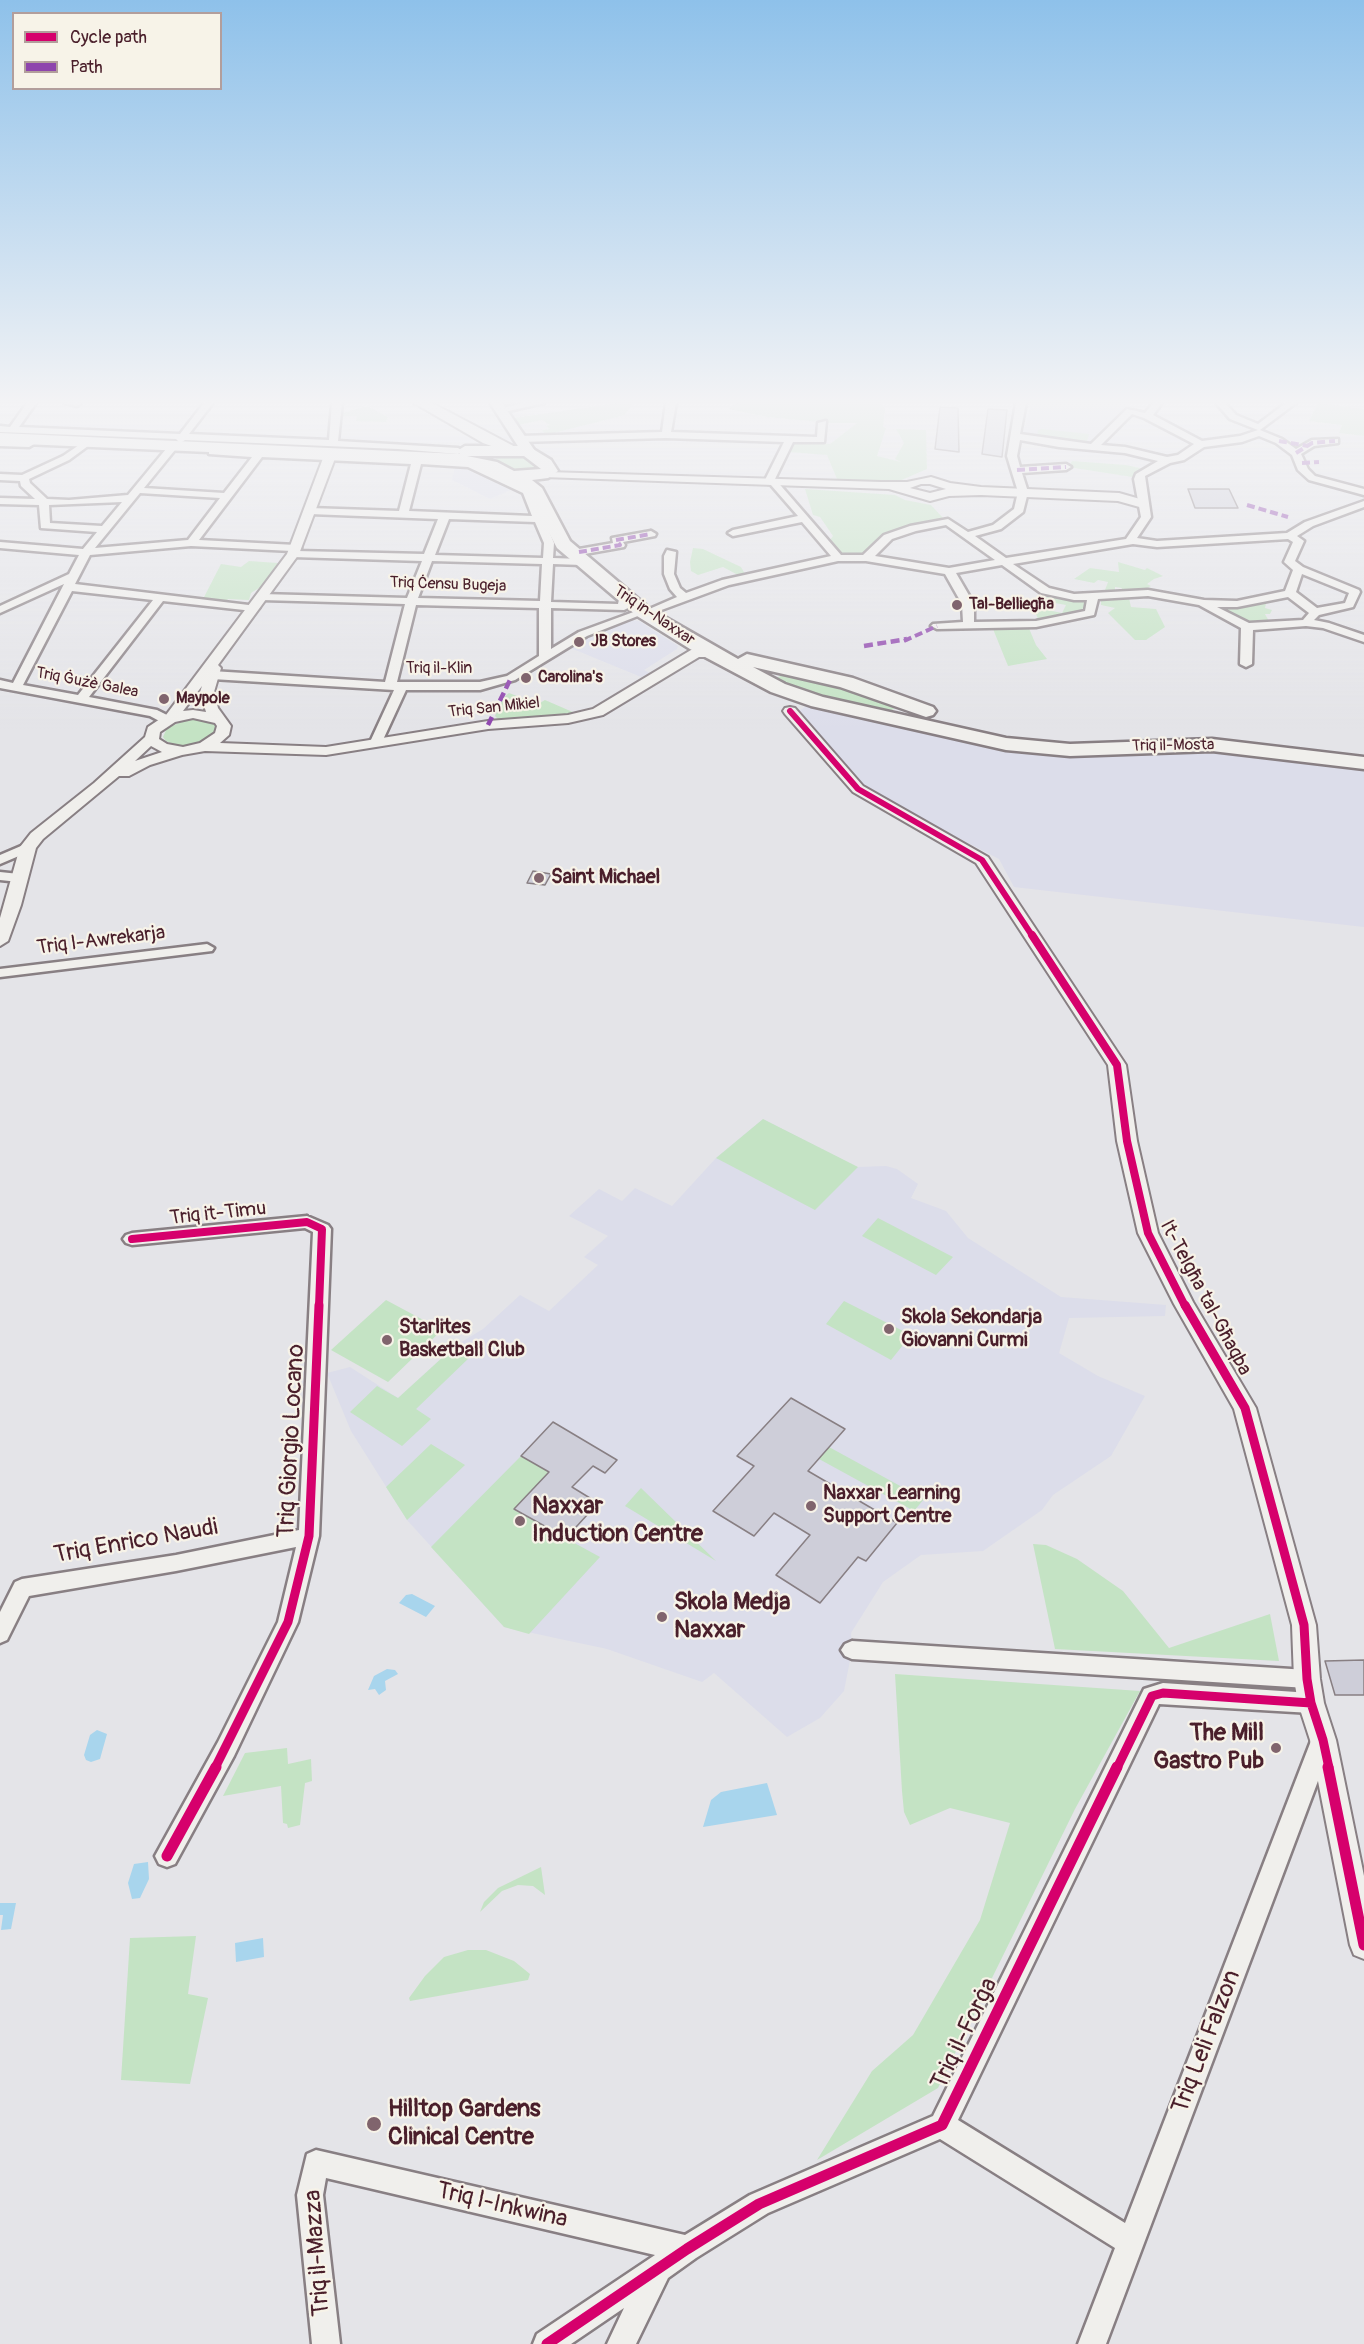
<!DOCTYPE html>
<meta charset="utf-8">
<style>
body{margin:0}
#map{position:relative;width:1364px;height:2344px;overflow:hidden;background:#e4e4e8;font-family:Pangolin,sans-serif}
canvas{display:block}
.legend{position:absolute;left:12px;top:12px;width:210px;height:78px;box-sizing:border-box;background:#f7f3e8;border:2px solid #b29e9c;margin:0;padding:8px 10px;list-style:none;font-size:18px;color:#4a1f2b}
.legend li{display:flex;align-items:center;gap:12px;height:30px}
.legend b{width:30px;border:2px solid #b29e9c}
</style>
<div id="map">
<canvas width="1364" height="2344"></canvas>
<ul class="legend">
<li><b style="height:8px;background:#d6006c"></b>Cycle path</li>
<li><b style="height:8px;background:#8e44ad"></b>Path</li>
</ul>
</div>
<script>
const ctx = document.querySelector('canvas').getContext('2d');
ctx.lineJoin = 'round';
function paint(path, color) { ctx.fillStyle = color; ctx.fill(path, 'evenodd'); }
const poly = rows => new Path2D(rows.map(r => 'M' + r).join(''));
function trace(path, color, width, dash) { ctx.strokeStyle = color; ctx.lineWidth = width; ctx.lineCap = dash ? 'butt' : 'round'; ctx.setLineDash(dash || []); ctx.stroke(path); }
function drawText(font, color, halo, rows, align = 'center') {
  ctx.font = font + ' Pangolin,sans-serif'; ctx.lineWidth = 4.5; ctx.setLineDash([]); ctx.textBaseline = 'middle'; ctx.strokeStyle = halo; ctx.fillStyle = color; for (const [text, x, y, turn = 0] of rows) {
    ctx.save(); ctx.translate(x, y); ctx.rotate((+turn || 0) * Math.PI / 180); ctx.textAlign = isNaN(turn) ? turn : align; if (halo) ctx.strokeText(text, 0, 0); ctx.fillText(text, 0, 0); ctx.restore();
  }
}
const built = poly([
 [1031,403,1130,403,1089,445,1026,436,1023,433],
 [455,466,461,467,511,490,490,499,452,480],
 [630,620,639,621,678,646,677,649,644,670,650,673,641,677,568,647],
 [808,705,1034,748,1182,745,1364,766,1364,927,1014,887,999,859,864,789,799,711],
 [763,1119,857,1167,886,1166,897,1169,918,1184,911,1198,946,1211,968,1238,1061,1297,1166,1305,1165,1316,1069,1318,1059,1353,1098,1376,1145,1396,1111,1456,1053,1495,1042,1510,983,1551,921,1555,883,1582,851,1633,852,1650,844,1691,820,1718,787,1737,714,1673,702,1682,607,1649,504,1627,407,1520,351,1431,327,1373,350,1367,398,1398,455,1346,483,1329,520,1295,549,1311,598,1265,584,1257,608,1236,569,1216,599,1189,622,1201,635,1188,672,1206,716,1158]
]);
const green = poly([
 [618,403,633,403,625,415,554,433,544,433,542,430,550,429,546,426,550,425,542,420,518,425,513,418],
 [738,403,882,403,885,410,883,427,886,428,877,456,901,462,895,459,904,443,896,429,926,430,927,469,897,482,837,479,827,455,789,452,791,446,799,442,830,444,857,423,831,423,767,417,729,409],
 [1318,403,1364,409,1364,436,1339,433,1342,425,1309,421],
 [367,406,388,417,386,422,356,421,357,416,343,416,343,413],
 [1042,429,1089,434,1087,441,1079,442,1037,437,1038,430],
 [521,454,533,464,534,469,527,472,512,470,495,458,499,455],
 [1072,461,1126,465,1144,469,1132,477,1068,467],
 [805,489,895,495,905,500,931,505,944,519,889,532,863,554,846,556,838,553,830,540,833,536,820,517,813,515],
 [693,548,703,549,741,567,745,574,738,575,723,567,698,575,691,571,690,562],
 [249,561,278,563,262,586,251,593,249,600,228,599,225,603,202,601,221,564,241,567],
 [1118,562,1145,570,1147,568,1163,576,1154,579,1147,584,1151,586,1143,590,1121,592,1122,588,1115,587,1115,591,1105,590,1108,582,1098,580,1094,583,1074,579,1090,568,1119,572],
 [1048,595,1087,602,1076,618,1039,621,1035,612,1038,608,1062,613,1066,605,1044,601],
 [1125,595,1125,598,1129,598,1131,607,1156,609,1165,627,1146,640,1135,640,1108,613,1115,608,1101,605,1101,600,1108,597],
 [1261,600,1266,604,1265,608,1272,610,1270,614,1265,614,1271,625,1252,624,1230,617,1216,609,1223,605],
 [1028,626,1036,645,1047,659,1008,666,993,629],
 [788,673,854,690,897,707,888,712,836,702,780,684,776,678],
 [509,693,538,704,545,700,575,713,500,721,495,716,503,698],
 [189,719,212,722,218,730,205,743,187,746,178,746,166,741,163,737,167,728],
 [763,1119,858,1167,815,1210,716,1158],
 [878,1218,953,1257,936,1275,862,1236],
 [386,1300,442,1330,388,1382,331,1350],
 [844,1301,911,1335,891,1360,826,1324],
 [455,1346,470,1357,416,1409,431,1419,402,1446,350,1412,377,1386,398,1398],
 [431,1444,465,1465,407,1520,386,1487],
 [829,1447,924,1499,914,1511,819,1459],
 [521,1456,560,1478,544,1495,533,1489,514,1510,600,1557,529,1634,504,1627,431,1547],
 [641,1488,716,1561,625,1506],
 [1033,1544,1046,1545,1077,1559,1123,1591,1169,1648,1270,1614,1279,1661,1055,1649],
 [895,1674,1140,1691,1075,1809,938,2088,817,2160,872,2071,913,2035,980,1920,1010,1823,950,1808,910,1825,904,1812,902,1791],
 [287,1748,288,1764,311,1759,312,1781,305,1783,300,1825,288,1828,287,1824,283,1823,281,1786,223,1796,245,1753],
 [541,1867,545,1895,533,1886,518,1885,502,1891,480,1912,484,1902,498,1888],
 [196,1936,188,1994,208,1998,190,2084,121,2080,130,1938],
 [468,1950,486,1950,514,1961,530,1974,528,1980,410,2001,409,1998,425,1976,444,1957]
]);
const water = poly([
 [412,1594,435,1606,426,1617,399,1603,406,1595],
 [387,1669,395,1670,398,1674,385,1681,386,1690,379,1695,375,1689,368,1690,374,1676],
 [97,1730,107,1734,100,1759,91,1762,86,1760,84,1755,90,1735],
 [767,1783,777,1815,703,1827,711,1800,721,1792],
 [148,1862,149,1879,140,1898,132,1899,128,1883,134,1864],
 [0,1903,16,1903,11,1929,1,1930,3,1915,0,1915],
 [263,1938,264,1957,236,1962,235,1943]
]);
const building = poly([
 [940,407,958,408,959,452,935,449,940,407],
 [988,409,1007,410,1002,457,982,454,988,409],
 [1188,489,1229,489,1238,508,1195,508,1188,489],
 [533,871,551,874,545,885,527,883,533,871],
 [791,1398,845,1429,808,1471,897,1523,866,1561,858,1557,820,1603,776,1575,810,1535,774,1513,754,1536,713,1511,754,1466,737,1456,791,1398],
 [553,1422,617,1460,605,1473,593,1466,572,1487,598,1503,566,1538,514,1509,549,1472,521,1456,553,1422],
 [1364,1660,1364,1695,1335,1695,1325,1661,1364,1660]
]);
const minor = poly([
 [27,403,36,403,19,427,180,434,204,403,213,403,189,434,329,440,332,403,342,403,338,441,458,448,463,451,458,454,398,449,185,440,180,443,176,439,0,432,0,426,10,427,27,403],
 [64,403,81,403,77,406,64,403],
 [523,403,544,403,500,413,495,410,523,403],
 [666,403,676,403,671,432,817,437,818,423,826,421,824,442,793,442,775,479,841,555,863,555,884,535,910,526,948,519,968,532,993,525,1014,509,1018,492,1007,456,1016,403,1026,403,1020,434,1091,444,1127,409,1145,413,1153,403,1162,403,1153,415,1202,441,1240,436,1258,430,1230,419,1216,403,1225,403,1236,415,1258,424,1286,403,1296,403,1260,430,1282,439,1296,449,1312,440,1338,439,1338,443,1314,446,1301,454,1308,469,1315,476,1364,489,1364,495,1309,480,1298,470,1292,455,1276,443,1259,436,1242,442,1204,447,1184,460,1170,463,1145,476,1151,517,1137,538,1157,541,1287,533,1305,522,1364,501,1364,507,1313,526,1297,536,1304,541,1295,561,1303,567,1359,590,1360,592,1353,607,1319,615,1314,620,1329,623,1364,635,1364,642,1323,628,1306,626,1253,630,1252,664,1246,667,1240,664,1241,628,1199,605,1148,596,1098,599,1094,615,1036,627,937,629,931,626,933,624,963,622,962,604,945,574,866,561,838,561,729,585,656,612,648,612,587,636,515,680,480,690,406,690,382,742,376,746,370,742,394,690,212,679,206,675,212,671,385,682,405,604,262,600,257,597,262,594,407,598,422,561,293,557,288,554,292,551,191,546,90,555,75,584,257,606,259,608,253,611,163,601,89,697,157,710,171,717,171,723,163,723,150,716,0,688,0,680,13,683,64,584,0,613,0,606,69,574,79,555,0,548,0,542,83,549,97,532,41,528,39,505,0,504,0,498,35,499,21,486,20,481,0,480,0,474,22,475,63,456,85,441,90,444,88,446,69,460,29,479,30,483,47,499,69,500,128,495,171,443,174,442,179,445,144,488,224,493,252,457,209,454,209,450,212,449,473,462,531,489,554,543,553,558,582,559,587,562,582,565,553,564,551,602,618,604,620,595,624,594,629,597,630,607,624,610,551,608,551,649,579,632,639,610,647,610,677,597,670,589,664,574,664,556,667,550,676,552,674,574,680,588,686,593,722,580,831,556,802,522,733,536,728,533,733,530,798,516,771,485,764,482,784,442,666,438,519,442,514,439,519,436,662,432,666,403],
 [1132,414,1144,418,1194,444,1178,455,1167,457,1125,447,1101,445,1132,414],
 [1020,440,1059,447,1125,453,1158,461,1136,474,1134,479,1141,517,1126,539,1006,558,975,536,1001,529,1023,512,1028,492,1022,473,1066,470,1071,467,1066,464,1020,467,1017,456,1020,440],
 [262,457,411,464,399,511,310,508,305,511,310,514,438,519,424,554,297,551,301,548,296,545,199,540,262,457],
 [421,464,468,467,523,493,532,516,409,511,421,464],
 [140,493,220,498,188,540,95,548,140,493],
 [122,502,102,526,50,523,49,505,122,502],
 [449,519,535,522,544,543,543,558,435,555,449,519],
 [946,525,995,560,949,568,875,556,892,539,916,531,946,525],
 [1288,539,1293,542,1284,562,1293,570,1285,591,1237,601,1204,600,1148,590,1074,594,1049,588,1013,564,1133,544,1157,547,1288,539],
 [432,561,542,564,540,601,418,598,432,561],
 [1002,565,1041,593,1074,600,1087,600,1085,611,1036,621,974,622,974,604,956,573,1002,565],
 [1302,574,1349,593,1345,603,1317,608,1296,592,1302,574],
 [72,591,153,600,78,695,23,685,72,591],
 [1288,597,1309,613,1303,620,1249,623,1217,607,1237,607,1288,597],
 [416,605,539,608,539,656,507,676,480,682,397,682,416,605],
 [0,440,29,441,34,444,29,447,0,446,0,440],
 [651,531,656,534,655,536,623,542,625,545,624,547,579,555,574,552,579,549,613,543,612,538,651,531],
 [28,843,33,844,35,847,33,850,0,864,0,855,28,843],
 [0,872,19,874,26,878,19,882,0,880,0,872],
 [207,944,214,948,212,951,0,977,0,969,207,944],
 [307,1216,328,1225,331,1229,319,1536,298,1622,234,1756,175,1864,167,1867,159,1864,155,1856,218,1742,278,1622,296,1547,176,1571,29,1596,7,1640,0,1643,0,1612,15,1582,22,1579,176,1555,299,1530,313,1232,305,1228,132,1245,126,1243,123,1239,126,1235,132,1233,307,1216],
 [852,1641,1307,1670,1315,1672,1318,1679,1315,1686,1307,1688,852,1659,845,1656,841,1650,845,1644,852,1641],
 [1163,1683,1311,1693,1319,1696,1322,1703,1319,1710,1311,1713,1159,1704,958,2120,1125,2223,1311,1741,1314,1734,1322,1731,1330,1734,1333,1741,1106,2344,1078,2344,1115,2248,940,2139,768,2213,696,2258,668,2278,636,2344,607,2344,624,2308,571,2344,533,2344,537,2334,655,2255,326,2178,323,2195,340,2344,312,2344,297,2195,307,2154,316,2150,685,2235,750,2195,933,2116,1144,1689,1163,1683]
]);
const tertiary = poly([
 [331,450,337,453,299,554,218,665,221,668,214,692,218,708,231,726,229,735,220,743,326,747,488,721,568,715,593,709,691,650,711,649,718,653,711,657,699,657,603,715,568,723,488,729,326,755,205,751,182,755,150,765,129,776,119,776,43,839,36,848,21,905,8,941,0,946,0,918,20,847,31,833,94,783,145,737,148,727,166,715,287,554,325,453,331,450],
 [202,686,200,692,206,712,193,710,183,711,202,686],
 [193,718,215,723,217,726,215,733,200,743,183,747,167,744,159,739,160,732,175,722,193,718],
 [151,746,162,752,135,761,151,746],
 [547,472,881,482,907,482,931,477,950,483,981,487,1119,493,1147,501,1149,504,1143,508,1118,501,981,495,949,496,930,501,889,489,543,477,541,475,547,472],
 [921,484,930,484,946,489,930,493,910,488,921,484],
 [790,707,795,708,863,786,988,857,1126,1065,1137,1141,1158,1233,1193,1302,1256,1408,1316,1625,1320,1679,1324,1703,1336,1740,1364,1876,1364,1959,1354,1955,1350,1945,1310,1740,1298,1703,1294,1679,1292,1625,1234,1409,1174,1304,1138,1233,1117,1141,1108,1065,976,863,853,792,785,714,783,711,785,708,790,707]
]);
const secondary = poly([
 [490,403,502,403,535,451,533,454,523,454,490,403]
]);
const primary = poly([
 [414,403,432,403,521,450,514,454,483,443,414,403]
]);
const trunk = poly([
 [0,433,460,454,457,451,465,446,528,446,551,460,558,471,548,478,532,480,542,488,570,541,649,608,738,659,747,654,853,678,933,707,936,711,933,715,926,717,840,687,753,667,785,684,823,697,1006,738,1070,744,1212,739,1364,757,1364,769,1212,751,1070,756,1006,750,811,706,771,692,690,649,637,616,557,548,527,491,486,469,459,464,394,460,0,443,0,433],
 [467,456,524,456,541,469,514,471,497,462,467,456]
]);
const quietFar1 = poly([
 [1279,441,1308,446],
 [1296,453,1312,443,1335,441],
 [1302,463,1319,462],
 [1017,470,1066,467],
 [1247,505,1288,517],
 [579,552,620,545,616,540,651,534],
 [904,641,937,626]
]);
const quiet = poly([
 [864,646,907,639],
 [488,725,511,678]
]);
const cyclewayFar3 = poly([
 [790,711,858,789,982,860,1033,937]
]);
const cyclewayFar2 = poly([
 [1032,935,1117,1065,1127,1141,1148,1233,1185,1306],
 [132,1239,307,1222,322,1229,319,1306]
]);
const cyclewayFar1 = poly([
 [1185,1305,1245,1408,1304,1625,1307,1679,1311,1703,1323,1740,1329,1768],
 [215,1768,288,1622,309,1536,319,1305],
 [1117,1768,1152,1696,1163,1693,1311,1703]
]);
const cycleway = poly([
 [1328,1767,1364,1945],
 [167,1856,216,1767],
 [547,2344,687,2249,759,2204,942,2125,1117,1767]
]);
const markers = [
 [957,605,6,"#80646d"],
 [579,642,6,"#80646d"],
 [526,678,6,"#80646d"],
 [164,699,6,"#80646d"],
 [539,878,6,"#80646d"],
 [889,1329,6,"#80646d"],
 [387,1340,6,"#80646d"],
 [811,1506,6,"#80646d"],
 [520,1521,6,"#80646d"],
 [662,1617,6,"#80646d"],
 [1276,1748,6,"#80646d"],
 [374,2124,8,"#80646d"]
];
const farStreetnames = [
 ["Triq Ċensu Bugeja",448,585,2],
 ["Triq in-Naxxar",654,616,34],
 ["Triq il-Klin",439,669],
 ["Triq Ġużè Galea",87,683,11],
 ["Triq San Mikiel",494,708,-6],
 ["Triq il-Mosta",1173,746,-1]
];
const farPoinames = [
 ["Tal-Belliegħa",969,605],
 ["JB Stores",591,642],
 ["Carolina's",538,678],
 ["Maypole",176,699]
];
const poiNames = [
 ["Saint Michael",551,878],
 ["Skola Sekondarja",901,1318],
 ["Giovanni Curmi",901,1341],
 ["Starlites",399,1328],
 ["Basketball Club",399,1351],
 ["Naxxar Learning",823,1494],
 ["Support Centre",823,1517]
];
const streetNames = [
 ["Triq l-Awrekarja",101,941,-7],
 ["Triq it-Timu",218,1214,-6],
 ["It-Telgħa tal-Għaqba",1205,1298,62]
];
const nearStreetnames = [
 ["Triq Giorgio Locano",292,1441,-87],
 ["Triq Enrico Naudi",136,1542,-10],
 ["Triq il-Forġa",965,2034,-64],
 ["Triq Leli Falzon",1207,2042,-69],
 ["Triq l-Inkwina",502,2206,13],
 ["Triq il-Mazza",318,2253,-94]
];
const nearPoinames = [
 ["Naxxar",532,1507],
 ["Induction Centre",532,1535],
 ["Skola Medja",674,1603],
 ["Naxxar",674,1631],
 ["The Mill",1264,1734,"right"],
 ["Gastro Pub",1264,1762,"right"],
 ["Hilltop Gardens",388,2110],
 ["Clinical Centre",388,2138]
];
paint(built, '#dcddea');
paint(green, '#c4e3c4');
paint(water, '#a8d5ed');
paint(building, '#ceced9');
trace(building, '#887f83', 1.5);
trace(minor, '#887f83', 5);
trace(tertiary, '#887f83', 4);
trace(secondary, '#887f83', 5);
trace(primary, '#887f83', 4);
trace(trunk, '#887f83', 5);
paint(minor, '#f0efec');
paint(tertiary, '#f0efec');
paint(secondary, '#f0efec');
paint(primary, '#f0efec');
paint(trunk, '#f0efec');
trace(quietFar1, '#8e44ad', 4, [8, 4]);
trace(quiet, '#8e44ad', 4.5, [9, 4.5]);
trace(cyclewayFar3, '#d6006c', 6);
trace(cyclewayFar2, '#d6006c', 8);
trace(cyclewayFar1, '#d6006c', 9);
trace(cycleway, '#d6006c', 11);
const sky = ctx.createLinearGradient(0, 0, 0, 731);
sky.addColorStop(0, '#8ec1ea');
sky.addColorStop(0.55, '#f3f3f5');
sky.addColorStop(1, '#f3f3f500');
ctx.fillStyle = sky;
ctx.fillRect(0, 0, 1364, 731);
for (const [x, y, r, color] of markers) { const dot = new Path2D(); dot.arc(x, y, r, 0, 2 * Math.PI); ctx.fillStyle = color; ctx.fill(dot); trace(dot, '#f7f3e8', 2); }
drawText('16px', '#4a1f2b', '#f7f3e8', farStreetnames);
drawText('bold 16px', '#4a1f2b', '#f7f3e8', farPoinames, 'left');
drawText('bold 20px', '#4a1f2b', '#f7f3e8', poiNames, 'left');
drawText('20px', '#4a1f2b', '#f7f3e8', streetNames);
drawText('24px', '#4a1f2b', '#f7f3e8', nearStreetnames);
drawText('bold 24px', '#4a1f2b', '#f7f3e8', nearPoinames, 'left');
</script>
